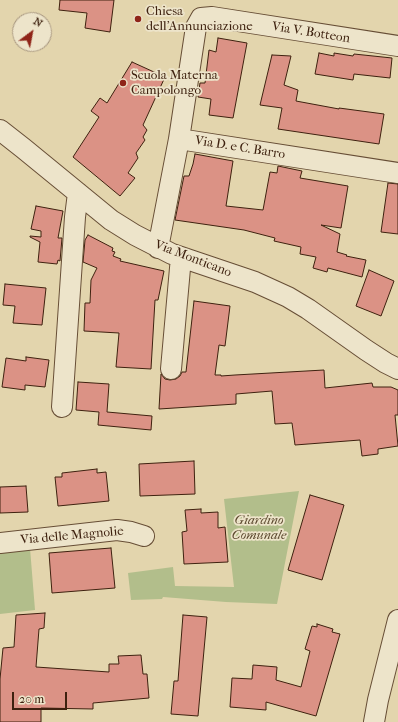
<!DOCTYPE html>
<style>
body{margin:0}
#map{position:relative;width:398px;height:722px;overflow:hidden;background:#e3d5ad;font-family:"IM FELL French Canon",serif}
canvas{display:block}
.north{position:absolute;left:12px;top:12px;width:40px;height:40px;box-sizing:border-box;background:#ede4ca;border:1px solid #a7967f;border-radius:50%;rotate:32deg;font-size:11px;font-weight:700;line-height:16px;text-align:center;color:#3e210f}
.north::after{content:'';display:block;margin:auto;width:14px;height:18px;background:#8f2418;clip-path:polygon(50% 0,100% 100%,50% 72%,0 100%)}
.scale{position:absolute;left:12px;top:692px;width:55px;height:18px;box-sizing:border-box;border:2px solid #3e210f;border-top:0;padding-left:5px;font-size:12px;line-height:14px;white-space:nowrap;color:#3e210f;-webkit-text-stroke:3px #ede4ca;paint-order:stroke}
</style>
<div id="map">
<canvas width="398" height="722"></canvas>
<div class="north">N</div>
<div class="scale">20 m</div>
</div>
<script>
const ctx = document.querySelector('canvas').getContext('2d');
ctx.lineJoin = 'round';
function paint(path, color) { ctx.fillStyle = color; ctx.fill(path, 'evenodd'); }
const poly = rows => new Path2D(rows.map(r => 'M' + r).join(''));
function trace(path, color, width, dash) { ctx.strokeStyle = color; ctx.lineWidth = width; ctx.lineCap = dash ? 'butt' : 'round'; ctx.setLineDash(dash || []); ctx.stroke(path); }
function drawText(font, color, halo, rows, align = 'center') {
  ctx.font = font + ' "IM FELL French Canon",serif'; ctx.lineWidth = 3.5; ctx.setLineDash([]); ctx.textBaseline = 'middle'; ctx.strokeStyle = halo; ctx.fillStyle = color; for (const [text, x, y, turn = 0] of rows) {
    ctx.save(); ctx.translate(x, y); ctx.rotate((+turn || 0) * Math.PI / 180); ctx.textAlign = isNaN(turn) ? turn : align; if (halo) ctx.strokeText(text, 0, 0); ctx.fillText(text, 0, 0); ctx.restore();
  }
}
const green = poly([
 [299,491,277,604,226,602,163,597,162,599,131,600,128,573,173,567,175,586,234,587,224,499],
 [30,548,35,610,0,614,0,551]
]);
const building = poly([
 [60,0,114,0,110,32,85,28,87,13,59,10,60,0],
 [218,38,247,43,233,118,209,115,211,99,198,97,200,83,205,83,209,50,216,52,218,38],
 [319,53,334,56,334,53,353,56,354,54,392,58,390,78,354,74,353,80,315,74,319,53],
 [272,55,291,56,284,85,298,90,296,101,339,109,339,108,384,114,379,144,278,129,282,108,260,105,272,55],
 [132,62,165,77,143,125,147,130,143,137,145,140,136,153,138,158,128,173,135,178,120,196,73,157,99,117,91,111,100,98,107,103,132,62],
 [195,154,233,161,226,206,263,210,270,172,277,173,278,166,302,171,300,178,348,186,341,228,321,225,340,234,337,252,347,255,346,256,366,260,362,277,328,268,327,272,313,268,316,257,300,254,301,247,274,241,275,238,244,230,175,220,184,176,189,176,193,164,195,154],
 [388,183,398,184,398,234,381,232,388,183],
 [36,206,63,211,58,238,62,238,60,261,58,260,57,264,38,262,40,242,30,237,30,236,41,237,41,231,31,229,36,206],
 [88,235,113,248,112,251,115,252,113,256,121,259,120,261,164,271,158,300,155,300,151,369,116,367,119,333,84,331,85,303,90,303,91,280,97,268,83,262,85,240,88,235],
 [369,270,394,281,381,316,356,306,369,270],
 [5,284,46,288,42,325,13,323,15,306,3,305,5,284],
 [194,301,230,306,225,346,219,345,215,375,221,375,221,376,235,375,324,370,325,388,372,383,373,387,391,387,398,390,398,415,395,415,398,446,378,449,378,454,362,456,360,440,295,445,292,423,275,424,272,391,236,394,236,404,159,409,161,374,165,379,170,380,176,379,180,376,182,372,186,372,194,301],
 [26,357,49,360,45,387,25,385,25,390,2,387,6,358,26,361,26,357],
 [78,382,109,384,107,412,152,416,151,430,98,425,99,412,76,410,78,382],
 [194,461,195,494,140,496,139,464,194,461],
 [97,469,97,473,106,472,109,501,58,506,55,477,62,477,62,473,97,469],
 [26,486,28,512,0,513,0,487,26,486],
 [310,495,344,505,322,580,288,570,310,495],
 [201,509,201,513,218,512,218,528,225,527,228,562,184,564,182,532,187,531,185,510,201,509],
 [111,548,115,588,52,593,49,553,111,548],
 [45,613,44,628,39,629,36,667,109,672,109,664,119,664,118,656,141,655,143,674,147,674,149,698,93,703,93,709,41,708,41,722,0,722,0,679,3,648,14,647,16,615,45,613],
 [183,615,207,617,198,716,171,714,174,681,178,681,183,615],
 [317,624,333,629,332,632,340,634,316,716,266,702,266,710,230,707,232,678,252,679,253,665,277,667,276,680,301,687,310,651,305,649,312,626,317,627,317,624]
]);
const minor = poly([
 [398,46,212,17,201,18,196,27,179,139,398,173],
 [0,130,23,148,111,220,135,235,172,254,255,282,288,297,308,309,366,350,386,363,398,369],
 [158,248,179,139],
 [171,369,181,257],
 [62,407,75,217,78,193],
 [0,543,117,530,131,532,144,536],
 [374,722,378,700,398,620]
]);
const markers = [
 [138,19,4,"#8f2418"],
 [123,83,4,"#8f2418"]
];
const poiNames = [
 ["Chiesa",146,12],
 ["dell'Annunciazione",146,27],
 ["Scuola Materna",131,76],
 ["Campolongo",131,91]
];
const streetNames = [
 ["Via V. Botteon",311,33,9],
 ["Via D. e C. Barro",240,148,9],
 ["Via Monticano",193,259,21],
 ["Via delle Magnolie",72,536,-5]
];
const parkNames = [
 ["Giardino",259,521],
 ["Comunale",259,536]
];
paint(green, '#b2be8b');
paint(building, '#db9285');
trace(building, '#3e210f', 1);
trace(minor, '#674e36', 22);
trace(minor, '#ede4ca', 20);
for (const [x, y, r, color] of markers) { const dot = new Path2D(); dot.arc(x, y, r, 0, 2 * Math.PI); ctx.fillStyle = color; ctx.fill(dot); trace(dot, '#ede4ca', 1.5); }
drawText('13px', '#3e210f', '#ede4ca', poiNames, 'left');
drawText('13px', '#3e210f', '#ede4ca', streetNames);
drawText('italic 13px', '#5b482e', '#ede4ca', parkNames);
</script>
